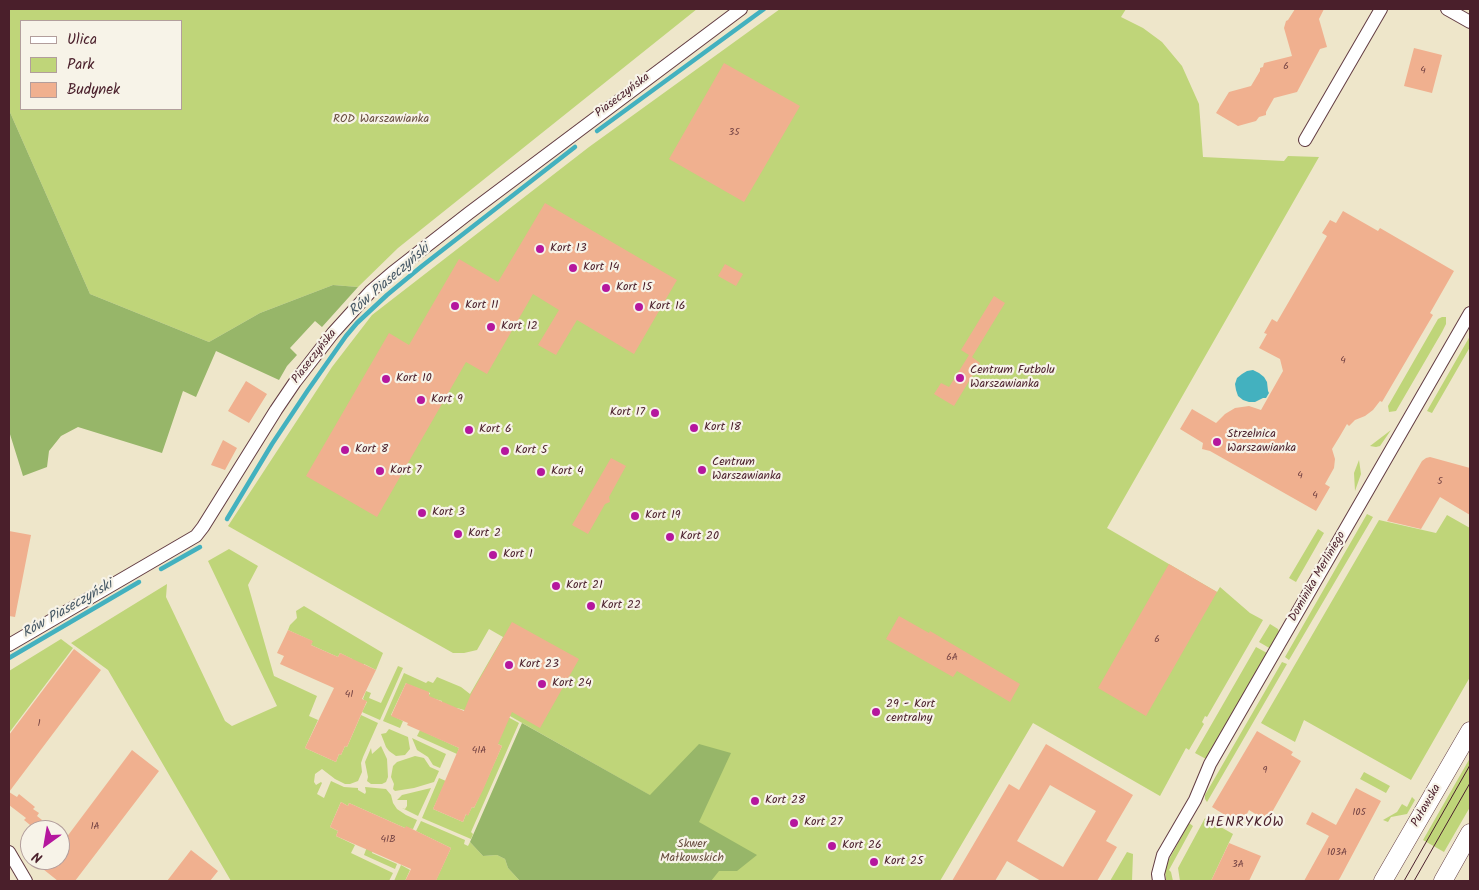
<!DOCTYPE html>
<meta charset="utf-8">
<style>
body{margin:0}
#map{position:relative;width:1479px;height:890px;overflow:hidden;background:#eee6ca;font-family:Kalam,sans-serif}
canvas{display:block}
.frame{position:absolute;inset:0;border:10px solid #4a1f2b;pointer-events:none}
.legend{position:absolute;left:20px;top:20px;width:162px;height:90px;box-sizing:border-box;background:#f7f3e8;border:1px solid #b29e9c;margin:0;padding:6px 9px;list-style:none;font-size:15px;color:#4a1f2b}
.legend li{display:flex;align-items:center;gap:10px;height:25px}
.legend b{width:25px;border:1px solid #b29e9c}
.north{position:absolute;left:20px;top:820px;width:50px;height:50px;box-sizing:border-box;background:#f7f3e8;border:1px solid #b29e9c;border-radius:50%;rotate:212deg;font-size:14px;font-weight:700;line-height:20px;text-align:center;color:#4a1f2b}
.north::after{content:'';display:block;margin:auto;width:18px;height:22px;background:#b5179e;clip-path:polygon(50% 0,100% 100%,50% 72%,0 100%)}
</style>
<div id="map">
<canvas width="1479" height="890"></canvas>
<div class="frame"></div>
<ul class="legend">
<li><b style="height:6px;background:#fff"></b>Ulica</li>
<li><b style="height:14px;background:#bfd579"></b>Park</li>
<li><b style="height:14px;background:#f0b08f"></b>Budynek</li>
</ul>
<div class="north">N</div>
</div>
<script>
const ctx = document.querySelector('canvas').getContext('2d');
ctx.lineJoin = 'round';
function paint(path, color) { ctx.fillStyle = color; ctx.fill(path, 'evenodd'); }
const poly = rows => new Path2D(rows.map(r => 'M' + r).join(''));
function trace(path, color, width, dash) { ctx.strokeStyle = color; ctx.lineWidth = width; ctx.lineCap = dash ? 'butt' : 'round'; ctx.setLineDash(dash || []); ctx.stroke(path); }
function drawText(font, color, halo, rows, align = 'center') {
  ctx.font = font + ' Kalam,sans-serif'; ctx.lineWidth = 4.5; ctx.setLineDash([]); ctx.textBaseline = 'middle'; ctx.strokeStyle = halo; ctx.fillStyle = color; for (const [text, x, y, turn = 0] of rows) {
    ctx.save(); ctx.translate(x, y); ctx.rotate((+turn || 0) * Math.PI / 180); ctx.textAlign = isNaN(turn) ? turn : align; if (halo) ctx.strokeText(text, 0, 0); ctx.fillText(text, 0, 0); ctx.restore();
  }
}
const green = poly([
 [9,9,697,9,398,248,358,287,333,285,260,313,209,342,90,294,9,110],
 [21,21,181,21,181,109,21,109],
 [780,9,1126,9,1121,17,1143,28,1162,42,1182,66,1199,104,1203,157,1284,161,1288,156,1319,157,1107,528,1217,592,1220,587,1250,613,1263,620,1207,717,1205,716,1202,722,1204,724,1189,750,1186,748,1160,796,1033,723,940,881,670,881,669,806,471,694,473,698,519,723,471,832,473,834,471,839,422,818,439,778,446,781,433,809,463,822,466,814,468,815,472,807,474,808,502,746,498,744,464,710,457,708,456,710,442,704,442,701,428,697,430,693,407,684,406,683,391,715,403,721,400,728,383,721,404,673,426,683,428,681,433,683,437,677,461,687,470,694,503,637,489,629,477,650,464,653,453,653,228,526,332,367,372,315,589,147],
 [1442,317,1446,317,1446,324,1442,332,1396,411,1389,412,1388,406,1438,319],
 [1470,336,1470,347,1432,413,1427,411],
 [1391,430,1380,446,1376,447,1370,446],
 [1359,460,1361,474,1355,491,1354,473],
 [1367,514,1373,517,1289,660,1285,657],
 [1447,515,1470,528,1470,677,1411,780,1304,720,1295,742,1261,723,1379,520,1436,533],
 [1318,529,1324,533,1296,582,1289,578],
 [229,549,258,566,248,585,274,676,317,696,309,716,318,720,305,748,336,762,339,754,341,755,345,746,347,747,361,715,378,723,363,757,361,763,362,772,358,781,350,784,345,784,335,779,322,769,315,774,314,782,316,785,321,782,322,783,317,794,324,798,331,781,344,787,358,788,358,790,365,794,366,792,365,787,386,789,391,795,393,803,397,809,406,815,417,820,413,829,405,828,349,803,348,806,341,802,340,804,330,827,338,831,336,836,355,845,351,853,393,873,389,881,231,881,108,670,71,643,167,584,166,597,225,721,232,726,277,706,208,561],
 [304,606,383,653,376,670,364,664,362,668,352,659,340,653,338,657,311,645,312,641,288,630,290,625,297,618,296,611],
 [1270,624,1278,629,1279,632,1271,649,1259,642],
 [61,639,73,648,9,733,9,671],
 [1256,647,1267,653,1206,759,1195,753],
 [1282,662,1287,664,1207,802,1205,799,1205,795],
 [398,666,403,668,380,720,362,712,367,702,363,699,366,691,371,693,369,698,381,703],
 [389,729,408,737,410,749,405,755,396,756,389,751,386,747,381,734,386,733],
 [420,730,459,748,457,754,417,736],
 [412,738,446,754,440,768,433,765,428,757,417,750],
 [381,746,387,759,388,777,386,782,382,784,371,784,367,781,368,777,365,762,371,748,372,754],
 [415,756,424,758,430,767,439,771,434,782,414,788,395,791,393,789,394,784,391,777,393,766,397,762],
 [1470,758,1470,807,1444,852,1423,840],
 [1364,772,1390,786,1386,793,1360,779],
 [431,788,418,816,402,808,405,809,407,806,407,800,397,800,402,795],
 [1412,797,1415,800,1407,814,1391,817,1388,822,1383,820,1397,812,1402,804,1407,807],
 [1205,818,1233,834,1211,881,1180,881,1178,868],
 [421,821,465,840,464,844,468,846,470,842,483,856,497,855,505,859,508,868,520,881,436,880,451,848,416,831],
 [1189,823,1193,826,1169,870,1171,872,1173,881,1166,881,1165,870,1167,863],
 [367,847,373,850,372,853,397,864,395,869,364,855],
 [1127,852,1133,854,1132,881,1110,881],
 [401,865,410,870,405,881,394,881]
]);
const forest = poly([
 [9,110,90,294,209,342,260,313,333,285,358,287,322,327,315,321,290,348,297,355,287,366,279,380,216,351,196,397,183,391,162,453,78,427,61,436,49,451,47,467,23,476,9,431],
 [522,723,650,795,699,744,731,753,699,822,757,855,737,871,719,871,711,881,520,881,508,868,505,859,497,855,483,856,470,842]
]);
const water = poly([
 [1253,370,1259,373,1264,377,1267,382,1268,391,1269,393,1266,398,1263,398,1255,402,1249,402,1243,400,1238,396,1236,390,1235,384,1237,378,1242,374,1247,371]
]);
const stream = poly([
 [597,131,764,9],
 [227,519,272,444,308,390,346,336,357,323,387,295,422,266,575,147],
 [161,569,200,547],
 [9,658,139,582]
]);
const building = poly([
 [1295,9,1324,9,1319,19,1327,47,1320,49,1297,92,1274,98,1266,112,1266,115,1259,117,1256,121,1238,126,1216,113,1229,92,1251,86,1260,71,1260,68,1263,67,1264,63,1292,56,1284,28,1286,21,1288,20],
 [1414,48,1442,55,1432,93,1404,86],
 [724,63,800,106,744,202,669,159],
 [545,203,677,280,634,354,577,320,556,355,538,345,559,310,533,294,487,374,466,362,377,517,306,476,389,333,409,345,459,259,498,282],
 [1343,211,1378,231,1380,228,1454,271,1430,313,1433,315,1382,402,1380,401,1373,410,1365,416,1355,420,1349,426,1347,424,1340,436,1332,449,1335,459,1334,468,1325,484,1330,487,1316,511,1210,451,1202,449,1203,443,1180,429,1192,409,1216,423,1225,414,1235,408,1249,406,1261,410,1283,371,1280,359,1259,348,1267,334,1264,333,1272,319,1277,322,1327,236,1322,233,1330,220,1336,223],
 [725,264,743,274,736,286,718,276],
 [994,296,1005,303,972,357,980,363,954,406,934,394,941,383,949,387,969,355,961,350],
 [246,381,267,394,249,423,228,411],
 [223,440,237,448,225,470,211,465],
 [1430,457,1470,468,1470,515,1440,497,1421,529,1387,521,1422,461,1426,458],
 [611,458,626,466,609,497,610,502,605,504,588,534,572,525],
 [9,531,31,535,15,617,9,616],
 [1169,564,1217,592,1146,716,1098,688],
 [899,616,929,633,930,631,1020,684,1010,702,957,671,953,677,886,639],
 [512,622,579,659,540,728,512,712,498,744,502,746,483,790,474,808,472,807,468,816,466,814,463,822,433,809,459,748,407,725,408,723,391,716,406,683,429,692,429,696,464,711,471,694],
 [288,630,313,641,311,645,338,657,340,653,376,670,362,699,367,701,347,747,345,746,341,755,339,754,336,762,305,748,334,688,280,664,284,656,277,653],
 [74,649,101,670,9,792,17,797,19,794,35,807,33,809,39,813,37,816,42,820,35,829,24,820,26,818,9,805,9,735],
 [1257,731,1293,752,1291,755,1301,761,1267,821,1249,810,1241,825,1212,807],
 [1046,744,1133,795,1106,841,1117,847,1097,881,1041,881,1007,861,995,881,952,881,1009,784,1019,790],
 [1050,785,1096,811,1063,867,1017,841],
 [132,750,159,771,75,881,58,881,43,869,50,860,60,860,60,846],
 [1356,788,1381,801,1340,878,1338,881,1304,881,1329,836,1306,824,1312,812,1336,825],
 [341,802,348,806,349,803,405,828,406,826,451,848,436,881,405,881,411,869,336,836,338,831,330,827],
 [1229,843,1261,856,1249,881,1211,881],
 [191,850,218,871,210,881,167,881]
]);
const street = poly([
 [1447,9,1470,22],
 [1305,140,1381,9],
 [9,645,196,536,203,527,276,410,295,382,333,333,371,291,392,273,469,213,741,9],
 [9,852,26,881],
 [1159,881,1158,874,1163,855,1195,800,1210,764,1470,313]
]);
const secondary = poly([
 [1383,881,1470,731],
 [1443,881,1470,833]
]);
const tram = poly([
 [1404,881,1470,765],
 [1414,881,1470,783]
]);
const markers = [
 [540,249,5,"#b5179e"],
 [573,268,5,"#b5179e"],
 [606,288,5,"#b5179e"],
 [455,306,5,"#b5179e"],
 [639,307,5,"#b5179e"],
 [491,327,5,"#b5179e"],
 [960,378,5,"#b5179e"],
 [386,379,5,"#b5179e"],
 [421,400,5,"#b5179e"],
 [655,413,5,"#b5179e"],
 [694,428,5,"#b5179e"],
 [469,430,5,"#b5179e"],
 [1217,442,5,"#b5179e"],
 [345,450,5,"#b5179e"],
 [505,451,5,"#b5179e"],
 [702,470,5,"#b5179e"],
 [380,471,5,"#b5179e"],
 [541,472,5,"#b5179e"],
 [422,513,5,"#b5179e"],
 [635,516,5,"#b5179e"],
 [458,534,5,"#b5179e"],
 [670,537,5,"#b5179e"],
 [493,555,5,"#b5179e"],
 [556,586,5,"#b5179e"],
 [591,606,5,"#b5179e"],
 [509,665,5,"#b5179e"],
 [542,684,5,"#b5179e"],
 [876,712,5,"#b5179e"],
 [755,801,5,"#b5179e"],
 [794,823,5,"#b5179e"],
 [832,846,5,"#b5179e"],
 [874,862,5,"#b5179e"]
];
const numberNames = [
 ["6",1286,67],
 ["4",1423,71],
 ["35",734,133],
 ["4",1343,361],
 ["4",1300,476],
 ["5",1440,482],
 ["4",1315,496],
 ["6",1157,640],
 ["6A",952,658],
 ["41",349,695],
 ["1",39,724],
 ["41A",479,751],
 ["9",1265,771],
 ["105",1359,813],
 ["1A",95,827],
 ["41B",388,840],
 ["103A",1337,853],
 ["3A",1238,865]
];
const streetNames = [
 ["Piaseczyńska",623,96,-37],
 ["Piaseczyńska",315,357,-52],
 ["Dominika Merliniego",1318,577,-60],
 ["Puławska",1427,806,-60]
];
const parkNames = [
 ["ROD Warszawianka",381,120],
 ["Skwer",692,845],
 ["Małkowskich",692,859]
];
const poiNames = [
 ["Kort 13",550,249],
 ["Kort 14",583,268],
 ["Kort 15",616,288],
 ["Kort 11",465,306],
 ["Kort 16",649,307],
 ["Kort 12",501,327],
 ["Centrum Futbolu",970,371],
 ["Warszawianka",970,385],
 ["Kort 10",396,379],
 ["Kort 9",431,400],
 ["Kort 17",645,413,"right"],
 ["Kort 18",704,428],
 ["Kort 6",479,430],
 ["Strzelnica",1227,435],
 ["Warszawianka",1227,449],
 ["Kort 8",355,450],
 ["Kort 5",515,451],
 ["Centrum",712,463],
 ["Warszawianka",712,477],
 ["Kort 7",390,471],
 ["Kort 4",551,472],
 ["Kort 3",432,513],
 ["Kort 19",645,516],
 ["Kort 2",468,534],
 ["Kort 20",680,537],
 ["Kort 1",503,555],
 ["Kort 21",566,586],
 ["Kort 22",601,606],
 ["Kort 23",519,665],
 ["Kort 24",552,684],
 ["29 - Kort",886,705],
 ["centralny",886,719],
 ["Kort 28",765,801],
 ["Kort 27",804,823],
 ["Kort 26",842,846],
 ["Kort 25",884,862]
];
const waterNames = [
 ["Rów Piaseczyński",390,281,-41],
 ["Rów Piaseczyński",68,610,-30]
];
const neighbourhoodNames = [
 ["HENRYKÓW",1245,824]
];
paint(green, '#bfd579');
paint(forest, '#97b669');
paint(water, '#43b1bf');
trace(stream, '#43b1bf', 4.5);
paint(building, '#f0b08f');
trace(street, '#633d43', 14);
trace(secondary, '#633d43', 19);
trace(street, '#fff', 12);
trace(secondary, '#fff', 18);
trace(tram, '#4a1f2b', 1);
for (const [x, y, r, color] of markers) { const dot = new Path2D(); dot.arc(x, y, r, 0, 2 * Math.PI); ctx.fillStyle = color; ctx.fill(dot); trace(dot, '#f7f3e8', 2); }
drawText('10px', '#744344', null, numberNames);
drawText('12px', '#4a1f2b', '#f7f3e8', streetNames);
drawText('12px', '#674c3e', '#f7f3e8', parkNames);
drawText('12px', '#4a1f2b', '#f7f3e8', poiNames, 'left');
drawText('italic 14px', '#475966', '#f7f3e8', waterNames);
ctx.letterSpacing = '1px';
drawText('14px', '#4a1f2b', '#f7f3e8', neighbourhoodNames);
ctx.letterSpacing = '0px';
</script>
